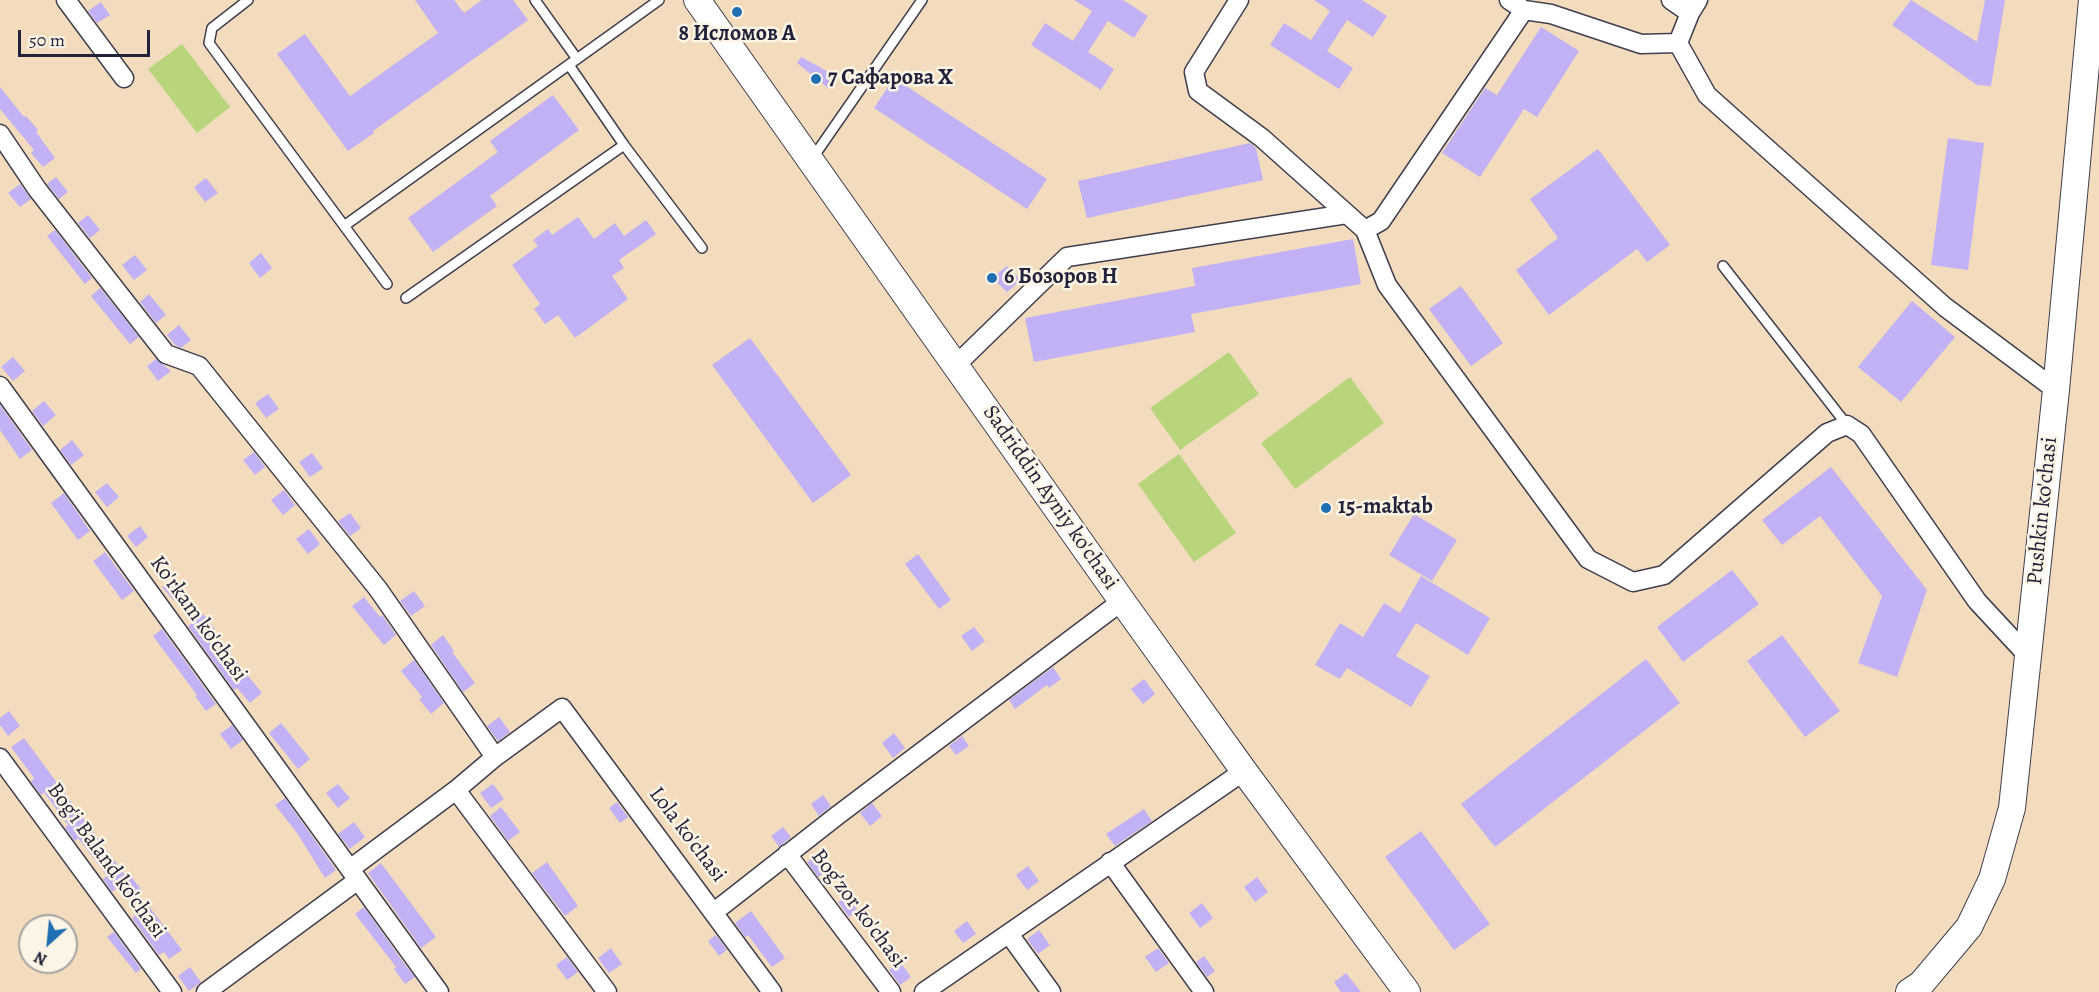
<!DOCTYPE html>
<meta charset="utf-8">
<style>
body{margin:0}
#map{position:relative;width:2099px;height:992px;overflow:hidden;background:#f2dcbd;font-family:Alegreya,serif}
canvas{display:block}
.north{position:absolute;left:18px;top:914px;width:60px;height:60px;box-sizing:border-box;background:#fcf5e5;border:2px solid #a5a1a1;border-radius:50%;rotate:207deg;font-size:16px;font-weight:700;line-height:24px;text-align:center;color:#22223b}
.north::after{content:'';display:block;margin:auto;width:21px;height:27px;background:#1f6fb2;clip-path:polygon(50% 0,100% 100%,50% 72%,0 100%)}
.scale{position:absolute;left:18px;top:30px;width:132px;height:27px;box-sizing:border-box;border:3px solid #22223b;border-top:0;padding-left:8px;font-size:18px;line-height:21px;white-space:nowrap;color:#22223b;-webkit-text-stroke:4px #fcf5e5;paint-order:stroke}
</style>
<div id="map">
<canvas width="2099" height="992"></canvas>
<div class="north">N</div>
<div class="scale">50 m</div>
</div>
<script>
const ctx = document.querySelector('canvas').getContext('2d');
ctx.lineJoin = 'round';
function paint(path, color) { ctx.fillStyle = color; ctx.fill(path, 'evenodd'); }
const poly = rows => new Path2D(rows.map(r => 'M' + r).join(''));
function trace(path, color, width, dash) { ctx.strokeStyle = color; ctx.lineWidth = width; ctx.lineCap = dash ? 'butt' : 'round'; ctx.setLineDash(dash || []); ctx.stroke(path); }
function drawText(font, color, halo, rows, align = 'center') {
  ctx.font = font + ' Alegreya,serif'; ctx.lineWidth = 5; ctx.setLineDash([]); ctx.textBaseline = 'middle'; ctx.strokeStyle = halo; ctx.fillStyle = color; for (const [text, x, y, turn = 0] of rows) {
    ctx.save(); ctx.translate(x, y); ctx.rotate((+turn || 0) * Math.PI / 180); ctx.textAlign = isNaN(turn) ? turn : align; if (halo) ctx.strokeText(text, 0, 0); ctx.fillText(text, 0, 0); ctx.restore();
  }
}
const green = poly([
 [182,44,230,107,197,133,148,69],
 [1229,352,1259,394,1180,450,1150,408],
 [1350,377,1384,423,1295,489,1261,443],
 [1179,454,1236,533,1194,562,1138,484]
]);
const building = poly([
 [415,0,454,0,464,13,482,0,513,0,528,20,373,131,374,133,348,151,277,54,305,34,350,96,438,33],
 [1074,0,1123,0,1148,16,1134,38,1108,21,1088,52,1114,69,1101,90,1031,45,1045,23,1073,41,1092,11],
 [1314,0,1362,0,1387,16,1373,37,1347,20,1327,51,1353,68,1339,89,1270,45,1284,23,1311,40,1330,11],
 [1911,0,1977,42,1985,0,2005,0,1991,86,1977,85,1892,25],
 [101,2,110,15,97,23,88,11],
 [1541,27,1579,51,1537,117,1524,109,1480,177,1442,153,1485,88,1497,95],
 [801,57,836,76,828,88,797,63],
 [894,78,1047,179,1027,209,874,108],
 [0,87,24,117,26,116,38,130,36,132,55,158,43,167,31,153,34,150,0,109],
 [553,95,579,130,490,196,497,206,433,252,408,218,498,152,490,141],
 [1948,138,1984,143,1968,270,1931,265],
 [1250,143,1256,148,1263,180,1087,218,1078,181],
 [1598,149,1670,245,1647,262,1637,249,1549,315,1516,270,1558,238,1530,199],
 [56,177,68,192,59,199,47,184],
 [206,178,218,193,205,202,194,187],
 [20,184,31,199,20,207,8,193],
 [88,215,100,230,90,238,78,223],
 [578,217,594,239,615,223,624,236,646,220,656,234,619,260,624,268,612,276,628,299,575,338,558,315,545,324,534,309,540,304,512,265,538,246,533,240,548,229,552,235],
 [55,230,92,278,85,284,47,236],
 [1353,239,1361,284,1191,314,1195,332,1034,362,1025,318,1195,286,1192,268],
 [261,253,272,268,260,278,249,263],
 [135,255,147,270,134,280,122,265],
 [1007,266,1021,280,1007,292,992,278],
 [1461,286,1503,343,1471,366,1429,309],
 [100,288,139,337,130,344,91,296],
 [149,294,166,315,156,323,140,302],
 [1912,301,1955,337,1901,402,1858,367],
 [179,325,191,340,181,348,175,345,167,335],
 [750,338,851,475,813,503,712,365],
 [13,357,25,371,13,381,1,367],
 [156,359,171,371,158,381,147,366],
 [268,394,279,409,266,418,255,403],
 [44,401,56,415,43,426,32,411],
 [0,405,32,450,20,459,0,430],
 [72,440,84,455,71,465,60,450],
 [254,452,265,467,255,475,243,460],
 [312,453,323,468,310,477,299,462],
 [1831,467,1927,590,1897,677,1858,663,1882,596,1820,516,1782,545,1762,520],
 [107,483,119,497,107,507,95,492],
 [284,490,295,505,283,515,271,500],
 [64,493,90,531,78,540,51,503],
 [350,513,361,528,350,536,338,521],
 [1414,514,1457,540,1432,581,1389,555],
 [140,526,148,537,136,547,127,536],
 [309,529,320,544,308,554,296,539],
 [105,552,134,591,122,600,93,561],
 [918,554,951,600,939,609,905,564],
 [1732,570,1759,604,1683,662,1657,627],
 [1421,576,1490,618,1468,655,1416,623,1396,656,1430,676,1411,707,1347,668,1340,679,1315,665,1340,623,1363,637,1384,603,1400,613],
 [175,577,186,592,174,601,162,587],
 [414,591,425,606,411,616,400,601],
 [364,597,380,617,382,615,396,635,384,645,352,606],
 [203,614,215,629,212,631,262,693,250,703,237,688,234,690,188,626],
 [974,627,985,641,972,651,961,636],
 [162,629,216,704,206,711,195,696,197,695,153,636],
 [443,635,454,651,452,652,475,683,463,692,431,645],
 [1782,635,1840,711,1805,737,1747,661],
 [1646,659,1680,703,1495,847,1461,804],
 [414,660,444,703,431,714,419,699,422,697,401,671],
 [1053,667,1061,679,1049,688,1047,685,1015,709,1009,700],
 [1144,679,1155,694,1143,704,1131,689],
 [9,711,20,726,8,736,0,725,0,718],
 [499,717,510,732,498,741,487,726],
 [281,723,310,759,298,769,269,733],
 [232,725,243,740,231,749,220,734],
 [894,733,905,748,893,758,882,743],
 [962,736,969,746,956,755,949,746],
 [24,738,128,879,131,876,142,891,130,900,119,886,112,892,103,879,107,876,78,838,75,841,65,828,68,825,44,792,41,795,31,782,34,778,11,747],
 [338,784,350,798,338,808,326,793],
 [493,784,504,799,491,808,480,793],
 [823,795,831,806,819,816,811,804],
 [285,798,336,870,325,878,297,833,275,805],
 [617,802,628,817,620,823,609,808],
 [872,803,882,816,870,826,860,813],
 [501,807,520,832,508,841,490,816],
 [1144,809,1152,821,1115,846,1106,834],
 [354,822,365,837,350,849,338,834],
 [783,827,791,837,779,847,771,836],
 [1421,831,1490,924,1454,950,1385,857],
 [816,856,827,871,818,877,807,862],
 [547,862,578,906,565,916,532,873],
 [381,863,436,937,421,948,368,873],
 [1028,866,1039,881,1027,890,1016,875],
 [1257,877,1268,892,1255,902,1244,887],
 [847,896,858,911,849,917,838,902],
 [1202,903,1213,918,1200,928,1189,913],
 [148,905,182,950,169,959,164,952,159,955,132,918],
 [364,907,403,962,396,967,355,914],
 [751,911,785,958,772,967,748,935,745,937,735,923],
 [967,921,976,934,963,943,954,931],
 [1039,930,1050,945,1038,954,1027,939],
 [114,932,141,969,136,973,107,937],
 [716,935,727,950,719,956,708,941],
 [611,948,622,964,609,973,598,958],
 [1158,948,1169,963,1156,972,1145,957],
 [1204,956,1215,971,1207,977,1196,962],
 [567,957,578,972,567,980,556,965],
 [403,962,415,977,405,984,394,969],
 [900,962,911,977,900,985,889,970],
 [190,967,201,982,189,991,178,976],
 [1346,973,1361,992,1341,992,1334,982]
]);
const lane = poly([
 [248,0,212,28,209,43,387,284],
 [535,0,577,59],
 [569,65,624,145,702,248],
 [812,159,922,0],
 [344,226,659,0],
 [1723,266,1847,425],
 [406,298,624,145]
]);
const street = poly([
 [66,0,124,78],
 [1239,0,1194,72,1198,91,1262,138,1365,230,1387,285,1588,559,1633,582,1664,575,1827,433,1847,425,1861,434,1977,601,2028,656],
 [1509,0,1524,10,1551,14,1641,44,1678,43],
 [1671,0,1690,13],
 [1678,43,1707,95,1945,307,2056,390],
 [1678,43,1690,13,1698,0],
 [0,134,37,189,166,354,199,366,378,589,495,757,456,790,350,869],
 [1365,230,1381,221,1524,10],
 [956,365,1067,257,1347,214],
 [0,386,439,992],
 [495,757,562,708,772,992],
 [0,758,172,992],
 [456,790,607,992],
 [787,854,891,992],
 [1110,862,1204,992],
 [714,912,838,815,1122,601],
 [1009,934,1051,992],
 [206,992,358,880],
 [924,992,1244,771]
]);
const secondary = poly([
 [697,0,1122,601,1244,771,1407,992],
 [1909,992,1921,984,1969,927,1992,879,2012,808,2056,390,2092,0]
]);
const markers = [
 [737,12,6,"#1f6fb2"],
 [816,79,6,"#1f6fb2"],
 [992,278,6,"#1f6fb2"],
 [1326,508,6,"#1f6fb2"]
];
const poiNames = [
 ["8 Исломов А",737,35,"center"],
 ["7 Сафарова Х",828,79],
 ["6 Бозоров Н",1004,278],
 ["15-maktab",1338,508]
];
const streetNames = [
 ["Sadriddin Ayniy ko'chasi",1050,498,55],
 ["Pushkin ko'chasi",2043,511,-84],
 ["Ko'rkam ko'chasi",198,619,54],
 ["Lola ko'chasi",687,835,53],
 ["Bog'i Baland ko'chasi",106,861,54],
 ["Bog'zor ko'chasi",858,909,53]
];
paint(green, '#b8d57b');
paint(building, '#c2b1f4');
trace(lane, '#413e4e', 12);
trace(street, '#413e4e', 21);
trace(secondary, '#413e4e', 28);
trace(lane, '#fff', 9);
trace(street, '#fff', 18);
trace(secondary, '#fff', 26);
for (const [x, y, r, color] of markers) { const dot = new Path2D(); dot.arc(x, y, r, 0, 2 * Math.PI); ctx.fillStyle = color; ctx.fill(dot); trace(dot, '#fcf5e5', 2); }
drawText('bold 22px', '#22223b', '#fcf5e5', poiNames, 'left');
drawText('22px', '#22223b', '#fcf5e5', streetNames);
</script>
